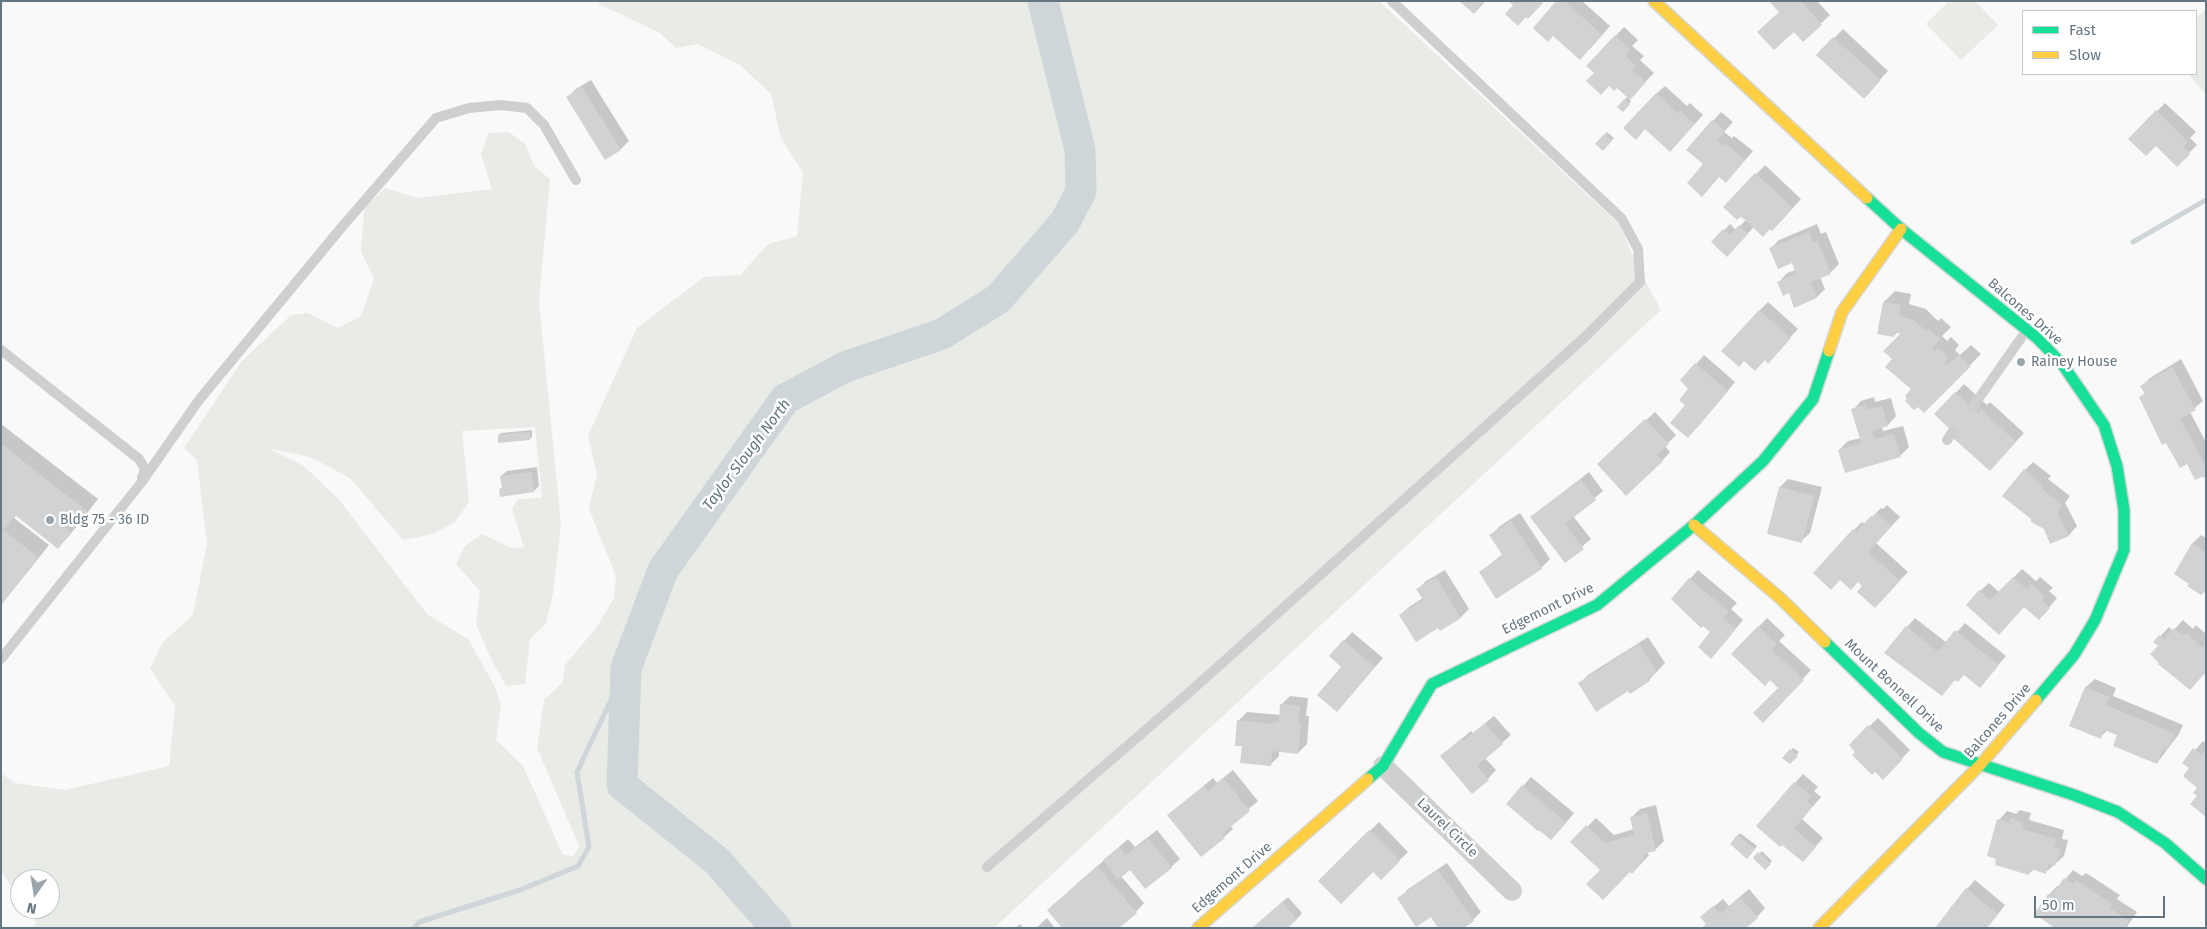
<!DOCTYPE html>
<style>
body{margin:0}
#map{position:relative;width:2207px;height:929px;overflow:hidden;background:#f9f9f9;font-family:"Fira Sans",sans-serif}
canvas{display:block}
.frame{position:absolute;inset:0;border:2px solid #657683;pointer-events:none}
.legend{position:absolute;left:2022px;top:10px;width:175px;height:65px;box-sizing:border-box;background:#fff;border:1px solid #c1c8cd;margin:0;padding:6px 9px;list-style:none;font-size:15px;color:#657683}
.legend li{display:flex;align-items:center;gap:10px;height:25px}
.legend b{width:25px;border:1px solid #c1c8cd}
.north{position:absolute;left:10px;top:869px;width:50px;height:50px;box-sizing:border-box;background:#fff;border:1px solid #c1c8cd;border-radius:50%;rotate:193deg;font-size:14px;font-weight:700;line-height:20px;text-align:center;color:#657683}
.north::after{content:'';display:block;margin:auto;width:18px;height:22px;background:#99a4ac;clip-path:polygon(50% 0,100% 100%,50% 72%,0 100%)}
.scale{position:absolute;left:2034px;top:896px;width:131px;height:22px;box-sizing:border-box;border:2px solid #657683;border-top:0;padding-left:6px;font-size:15px;line-height:18px;white-space:nowrap;color:#657683;-webkit-text-stroke:4px #fff;paint-order:stroke}
</style>
<div id="map">
<canvas width="2207" height="929"></canvas>
<div class="frame"></div>
<ul class="legend">
<li><b style="height:6px;background:#16e098"></b>Fast</li>
<li><b style="height:6px;background:#ffcf43"></b>Slow</li>
</ul>
<div class="north">N</div>
<div class="scale">50 m</div>
</div>
<script>
const ctx = document.querySelector('canvas').getContext('2d');
ctx.lineJoin = 'round';
function paint(path, color) { ctx.fillStyle = color; ctx.fill(path, 'evenodd'); }
const poly = rows => new Path2D(rows.map(r => 'M' + r).join(''));
function trace(path, color, width, dash) { ctx.strokeStyle = color; ctx.lineWidth = width; ctx.lineCap = dash ? 'butt' : 'round'; ctx.setLineDash(dash || []); ctx.stroke(path); }
function drawText(font, color, halo, rows, align = 'center') {
  ctx.font = font + ' "Fira Sans",sans-serif'; ctx.lineWidth = 5; ctx.setLineDash([]); ctx.textBaseline = 'middle'; ctx.strokeStyle = halo; ctx.fillStyle = color; for (const [text, x, y, turn = 0] of rows) {
    ctx.save(); ctx.translate(x, y); ctx.rotate((+turn || 0) * Math.PI / 180); ctx.textAlign = isNaN(turn) ? turn : align; if (halo) ctx.strokeText(text, 0, 0); ctx.fillText(text, 0, 0); ctx.restore();
  }
}
const green = poly([
 [598,1,1379,1,1620,225,1635,262,1661,310,994,928,33,928,36,923,27,909,50,909,50,879,20,879,20,899,1,871,1,773,15,783,65,790,169,766,175,706,150,668,163,642,193,615,207,544,197,460,184,448,242,361,291,315,308,313,338,328,361,316,374,279,361,251,364,208,385,188,417,198,492,189,481,154,489,133,509,132,525,144,534,166,550,179,539,301,561,525,553,593,546,624,530,639,525,684,506,686,490,657,476,624,480,591,456,564,465,546,482,534,512,548,524,547,512,509,518,499,542,498,535,427,462,431,469,502,455,522,433,534,403,540,350,478,310,457,268,448,304,466,340,501,427,614,468,639,494,685,501,704,496,740,523,766,563,855,574,856,579,846,537,748,544,700,563,682,565,665,597,627,614,598,616,576,589,509,597,474,588,436,637,328,704,277,740,275,768,244,797,236,803,173,781,138,771,94,740,65,698,44,676,48,660,33,599,4],
 [1949,1,1975,1,1998,25,1961,60,1926,24],
 [2206,9,2206,95,2188,74,2196,74,2196,19]
]);
const shadow = poly([
 [1558,1,1582,1,1610,26,1589,50,1553,35],
 [1771,1,1817,1,1830,15,1803,40],
 [1624,27,1638,40,1632,46,1644,56,1640,60,1654,73,1629,99,1631,101,1623,110,1619,106,1628,96,1588,66],
 [1843,29,1888,71,1872,88,1818,55],
 [591,80,629,141,621,149,606,158,568,97,576,89],
 [1665,86,1687,106,1690,103,1703,115,1678,142,1656,94],
 [2165,103,2196,132,2190,138,2197,145,2177,165,2156,145,2130,139],
 [1721,112,1733,122,1724,132,1732,138,1734,136,1753,151,1734,173,1720,176,1705,164,1713,121],
 [1607,132,1614,138,1603,150,1597,144],
 [1765,165,1801,199,1781,221,1770,227,1754,227,1732,250,1713,242,1730,224,1736,230,1746,220,1725,207],
 [1817,224,1821,234,1826,232,1839,264,1830,273,1820,277,1825,289,1817,297,1789,291,1779,282,1787,273,1796,270,1792,261,1771,248,1779,240],
 [1895,291,1911,294,1909,304,1926,309,1938,321,1941,318,1951,327,1942,336,1947,341,1951,337,1959,345,1955,350,1960,355,1971,345,1981,354,1924,411,1913,389,1894,359,1884,351,1901,333,1898,332,1894,336,1884,302],
 [1768,302,1798,329,1776,353,1759,311],
 [1704,355,1735,382,1697,428,1687,405,1696,364],
 [2181,359,2203,401,2190,412,2206,442,2206,475,2196,479,2187,463,2141,398,2145,393,2142,386,2150,378],
 [1964,384,1987,405,1990,402,2024,433,1998,461,1958,435,1936,414],
 [1874,397,1875,402,1891,398,1896,416,1888,425,1882,427,1883,431,1903,426,1909,447,1900,456,1839,450,1848,441,1861,438,1853,410,1861,401],
 [1655,412,1676,435,1665,446,1670,452,1662,461,1607,456],
 [1,424,98,499,69,536,58,547,16,515,14,518,49,545,1,605],
 [532,430,532,437,530,439,499,435,501,433],
 [2033,462,2051,476,2048,479,2070,496,2065,503,2077,526,2069,535,2051,543,2025,470],
 [537,467,539,486,534,491,500,489,503,486,501,476,507,471],
 [1589,472,1603,491,1573,516,1591,539,1565,561,1532,517],
 [1788,479,1822,487,1810,533,1801,541,1780,487],
 [1887,505,1900,517,1876,543,1908,572,1883,598,1864,586,1854,530,1862,522,1865,524,1881,508,1883,509],
 [1520,513,1550,559,1541,568,1480,572,1503,554,1491,535,1500,526],
 [2201,535,2206,538,2206,590,2176,573,2193,543],
 [2022,569,2036,581,2040,577,2053,588,2049,591,2057,598,2047,610,2024,606,2007,625,1980,591,1989,583,1999,592],
 [1445,570,1469,609,1461,617,1438,627,1400,615,1409,607,1423,598,1418,589,1426,581],
 [1698,570,1737,603,1731,609,1743,620,1719,648,1712,632,1672,599],
 [1767,618,1785,635,1779,641,1811,670,1771,713,1780,687,1771,679,1733,654],
 [1915,618,1947,643,1965,623,2006,656,1980,686,1965,674,1956,679,1941,695,1907,627],
 [2183,620,2193,629,2196,625,2206,634,2206,674,2155,642,2169,627,2173,631],
 [1352,632,1383,658,1337,711,1343,666,1331,656],
 [1648,637,1665,663,1649,680,1630,692,1629,689,1580,683,1588,675],
 [2095,679,2116,688,2113,696,2183,725,2179,734,2157,763,2119,735,2108,730,2100,737,2071,725,2086,687],
 [1290,696,1308,698,1306,716,1309,716,1307,744,1298,753,1279,751,1279,756,1270,765,1243,745,1238,721,1247,712,1281,715,1281,705],
 [1494,716,1511,735,1485,758,1496,770,1488,779,1451,748,1471,731,1473,733],
 [1878,718,1910,750,1883,778,1850,745],
 [2203,741,2206,743,2206,815,2199,796,2199,787,2191,768,2184,763],
 [1793,748,1799,752,1790,763,1784,758],
 [1233,770,1258,801,1230,825,1233,829,1224,837,1201,856,1178,807,1213,778,1217,783],
 [1803,774,1818,787,1814,791,1821,797,1802,819,1823,838,1811,852,1782,843,1795,783],
 [1531,777,1574,813,1560,830,1523,786],
 [1656,805,1664,841,1655,850,1649,851,1647,853,1649,855,1641,864,1630,871,1601,870,1572,842,1596,818,1614,835,1634,829,1631,818,1640,809],
 [2020,810,2031,813,2029,820,2064,830,2062,839,2068,840,2064,856,2046,872,2034,869,2029,874,1999,820,2007,811,2016,814],
 [1379,822,1408,852,1381,878,1373,870,1320,881],
 [1157,830,1180,859,1171,867,1131,868,1121,876,1144,903,1136,912,1048,910,1128,839,1135,847],
 [1740,833,1757,846,1750,855,1731,844],
 [1762,851,1772,861,1765,868,1755,858],
 [1447,863,1481,912,1473,920,1431,915,1399,899,1407,890],
 [2073,870,2082,876,2086,873,2120,895,2117,899,2137,912,2126,928,2052,928,2054,925,2049,895,2057,886,2059,887],
 [1975,880,2005,905,1991,923,1950,908],
 [1749,889,1765,908,1757,917,1707,924,1711,909,1723,899,1729,906],
 [1288,897,1302,913,1297,919,1256,925],
 [1047,918,1055,928,1036,928],
 [1020,924,1023,928,1015,928]
]);
const stream = poly([
 [2133,242,2206,200],
 [414,928,419,922,520,890,578,866,589,847,577,772,626,668]
]);
const river = poly([
 [776,928,717,861,622,785,626,668,663,570,785,399,845,367,942,334,998,299,1065,222,1081,191,1080,150,1043,1]
]);
const building = poly([
 [1459,1,1486,1,1474,14],
 [1508,1,1541,1,1543,3,1528,19,1526,17,1518,26,1505,14,1513,5],
 [1556,1,1565,1,1602,35,1580,60,1553,36,1548,42,1533,28],
 [1769,1,1801,1,1822,25,1803,42,1794,32,1774,50,1757,32,1779,12],
 [1615,35,1630,49,1625,55,1636,66,1632,70,1646,82,1630,100,1617,88,1614,91,1609,86,1601,95,1586,81,1594,73,1586,66],
 [1833,37,1881,80,1864,99,1816,55],
 [582,87,621,150,605,160,566,97],
 [1656,93,1677,113,1680,111,1695,124,1670,152,1645,129,1636,140,1623,128],
 [1624,99,1630,104,1623,112,1617,107],
 [2156,110,2188,142,2183,147,2190,154,2177,167,2156,146,2146,156,2128,139],
 [1712,120,1725,131,1717,141,1723,146,1725,143,1745,160,1726,183,1719,177,1702,197,1687,183,1703,164,1686,150],
 [1604,134,1612,141,1603,151,1595,144],
 [1755,173,1793,208,1772,231,1770,229,1763,237,1741,216,1737,220,1723,207],
 [1739,225,1748,234,1727,257,1711,242,1723,229,1730,235],
 [1809,232,1813,242,1818,241,1831,274,1811,282,1817,298,1794,308,1789,293,1783,296,1777,282,1796,274,1792,263,1778,269,1769,248],
 [1883,302,1900,305,1899,316,1914,320,1926,331,1928,328,1940,339,1932,349,1935,351,1938,348,1949,358,1944,362,1947,365,1959,355,1971,366,1924,413,1918,407,1914,410,1905,401,1907,398,1905,396,1911,389,1885,367,1892,359,1883,351,1901,334,1895,332,1894,337,1877,334],
 [1759,310,1791,338,1768,364,1765,360,1755,371,1744,361,1739,367,1721,351],
 [1695,363,1728,391,1688,438,1670,423,1685,405,1679,400,1688,389,1680,380],
 [2172,367,2196,410,2180,419,2206,466,2206,477,2203,478,2203,476,2195,480,2187,464,2180,468,2166,443,2162,445,2139,397,2145,394,2140,386],
 [1955,392,1978,413,1981,409,2016,442,1990,471,1953,438,1956,435,1934,414],
 [1866,405,1867,410,1882,406,1888,426,1872,431,1875,439,1894,434,1901,457,1845,473,1838,450,1861,443,1851,409],
 [1645,419,1669,444,1657,455,1663,461,1626,496,1597,464],
 [530,432,530,440,498,443,498,435],
 [1,444,87,511,73,529,68,524,65,527,71,532,58,549,15,515,3,530,38,557,1,604],
 [2024,469,2043,485,2041,488,2063,506,2057,512,2069,536,2050,544,2044,529,2031,522,2031,519,2002,496],
 [531,472,534,492,500,497,499,489,502,488,500,476],
 [1580,479,1596,500,1565,524,1584,549,1565,563,1530,517],
 [1779,487,1814,496,1802,543,1767,534],
 [1877,513,1892,526,1868,552,1900,581,1875,608,1857,592,1862,586,1858,582,1851,590,1840,580,1831,590,1813,573,1853,529,1856,532,1871,516,1873,517],
 [1511,521,1542,569,1496,599,1479,572,1503,556,1489,535],
 [2192,543,2206,552,2206,591,2201,595,2187,586,2189,584,2174,574],
 [1436,577,1461,618,1440,631,1438,628,1416,642,1399,615,1423,600,1416,589],
 [2013,577,2027,589,2031,584,2045,597,2042,601,2050,608,2039,620,2024,607,1999,635,1966,605,1979,590,1990,600],
 [1689,578,1729,612,1723,618,1736,629,1711,659,1698,647,1710,632,1703,626,1701,628,1671,599],
 [1758,626,1777,644,1772,650,1804,680,1763,723,1753,713,1778,688,1770,680,1765,686,1731,654],
 [1906,626,1938,652,1955,630,1999,665,1980,688,1964,675,1958,682,1955,680,1942,696,1884,653],
 [2174,628,2183,636,2187,633,2202,647,2206,643,2206,676,2204,674,2190,690,2158,664,2159,663,2150,654,2158,646,2153,642,2159,635,2164,639],
 [1343,640,1375,667,1337,712,1317,695,1341,667,1329,656],
 [1639,644,1657,672,1648,678,1650,681,1630,694,1628,691,1596,712,1578,683],
 [2085,687,2109,697,2106,705,2175,734,2166,751,2163,749,2157,764,2113,746,2117,735,2104,730,2101,739,2069,726],
 [1280,704,1300,706,1298,724,1301,725,1298,754,1272,751,1271,766,1240,763,1242,746,1235,746,1237,720,1273,724,1274,721,1279,722],
 [1485,723,1503,744,1477,766,1489,780,1472,794,1440,756,1462,738,1464,741],
 [1868,725,1903,759,1883,780,1875,772,1872,775,1852,755,1855,752,1849,745],
 [2193,748,2201,755,2206,749,2206,817,2190,804,2197,796,2193,793,2197,788,2183,776,2189,768,2182,763],
 [1790,749,1798,756,1790,764,1782,758],
 [1223,778,1250,811,1222,834,1225,838,1201,857,1167,815,1204,786,1208,791],
 [1794,782,1811,796,1807,801,1813,806,1794,829,1816,847,1803,862,1782,845,1780,847,1756,826],
 [1522,785,1566,823,1551,840,1540,831,1538,831,1506,804],
 [1647,813,1656,851,1643,854,1644,858,1639,863,1641,864,1632,874,1630,872,1603,900,1586,884,1600,870,1570,842,1586,825,1605,843,1634,835,1630,817],
 [2010,818,2023,822,2022,829,2057,839,2054,847,2061,849,2055,866,2049,864,2046,874,2031,869,2029,875,1995,865,1996,859,1987,856,1997,819,2009,823],
 [1369,830,1400,861,1381,880,1373,872,1341,904,1318,881],
 [1737,835,1755,849,1747,859,1730,844],
 [1148,838,1172,868,1145,889,1130,870,1118,880,1103,860,1119,847,1126,855],
 [1758,852,1771,864,1765,870,1753,858],
 [1097,866,1137,913,1119,928,1062,928,1047,910],
 [1438,870,1474,921,1464,928,1438,928,1431,917,1416,927,1397,898],
 [2064,878,2074,884,2076,880,2112,904,2110,908,2129,921,2124,928,2051,928,2052,926,2034,914,2048,894,2051,896],
 [1966,888,1998,914,1987,928,1935,928],
 [1740,897,1758,918,1746,928,1702,928,1706,924,1700,917,1713,906,1720,914],
 [1282,902,1297,919,1288,928,1252,928]
]);
const lane = poly([
 [1,350,139,459,145,469,142,478],
 [1972,408,2026,331],
 [1947,440,1953,431],
 [1,659,141,483,199,400,341,228,436,118,469,108,500,105,527,108,544,125,576,180],
 [987,867,1192,690,1585,337,1640,282,1638,249,1622,219,1392,1]
]);
const street = poly([
 [1383,766,1512,891]
]);
const fast = poly([
 [1867,198,1901,229,2037,338,2063,365,2104,425,2117,466,2124,510,2124,550,2095,620,2074,655,2036,700],
 [1825,642,1919,733,1943,752,2074,795,2118,812,2165,843,2206,879],
 [1368,779,1383,766,1432,684,1597,605,1694,525,1763,461,1813,399,1829,351]
]);
const slow = poly([
 [1654,1,1867,198],
 [1829,351,1842,312,1901,229],
 [1694,525,1780,598,1825,642],
 [1198,928,1368,779],
 [1819,928,1980,765,2036,700]
]);
const markers = [
 [2021,362,5,"#99a4ac"],
 [50,520,5,"#99a4ac"]
];
const streetNames = [
 ["Balcones Drive",2025,312,41],
 ["Edgemont Drive",1548,609,-26],
 ["Mount Bonnell Drive",1894,686,43],
 ["Balcones Drive",1998,721,-49],
 ["Laurel Circle",1447,828,44],
 ["Edgemont Drive",1232,878,-41]
];
const poiNames = [
 ["Rainey House",2031,362],
 ["Bldg 75 - 36 ID",60,520]
];
const waterNames = [
 ["Taylor Slough North",747,455,-53]
];
paint(green, '#e8ebe6');
paint(shadow, '#0003');
trace(stream, '#ced6d9', 5);
trace(river, '#ced6d9', 31);
paint(building, '#d0d2d3');
trace(fast, '#d5d6d7', 14);
trace(slow, '#d5d6d7', 14);
trace(lane, '#cecfd0', 10);
trace(street, '#cecfd0', 20);
trace(fast, '#16e098', 11);
trace(slow, '#ffcf43', 11);
for (const [x, y, r, color] of markers) { const dot = new Path2D(); dot.arc(x, y, r, 0, 2 * Math.PI); ctx.fillStyle = color; ctx.fill(dot); trace(dot, '#fff', 2); }
drawText('14px', '#657683', '#fff', streetNames);
drawText('14px', '#657683', '#fff', poiNames, 'left');
drawText('italic 15px', '#60757c', '#fff', waterNames);
</script>
